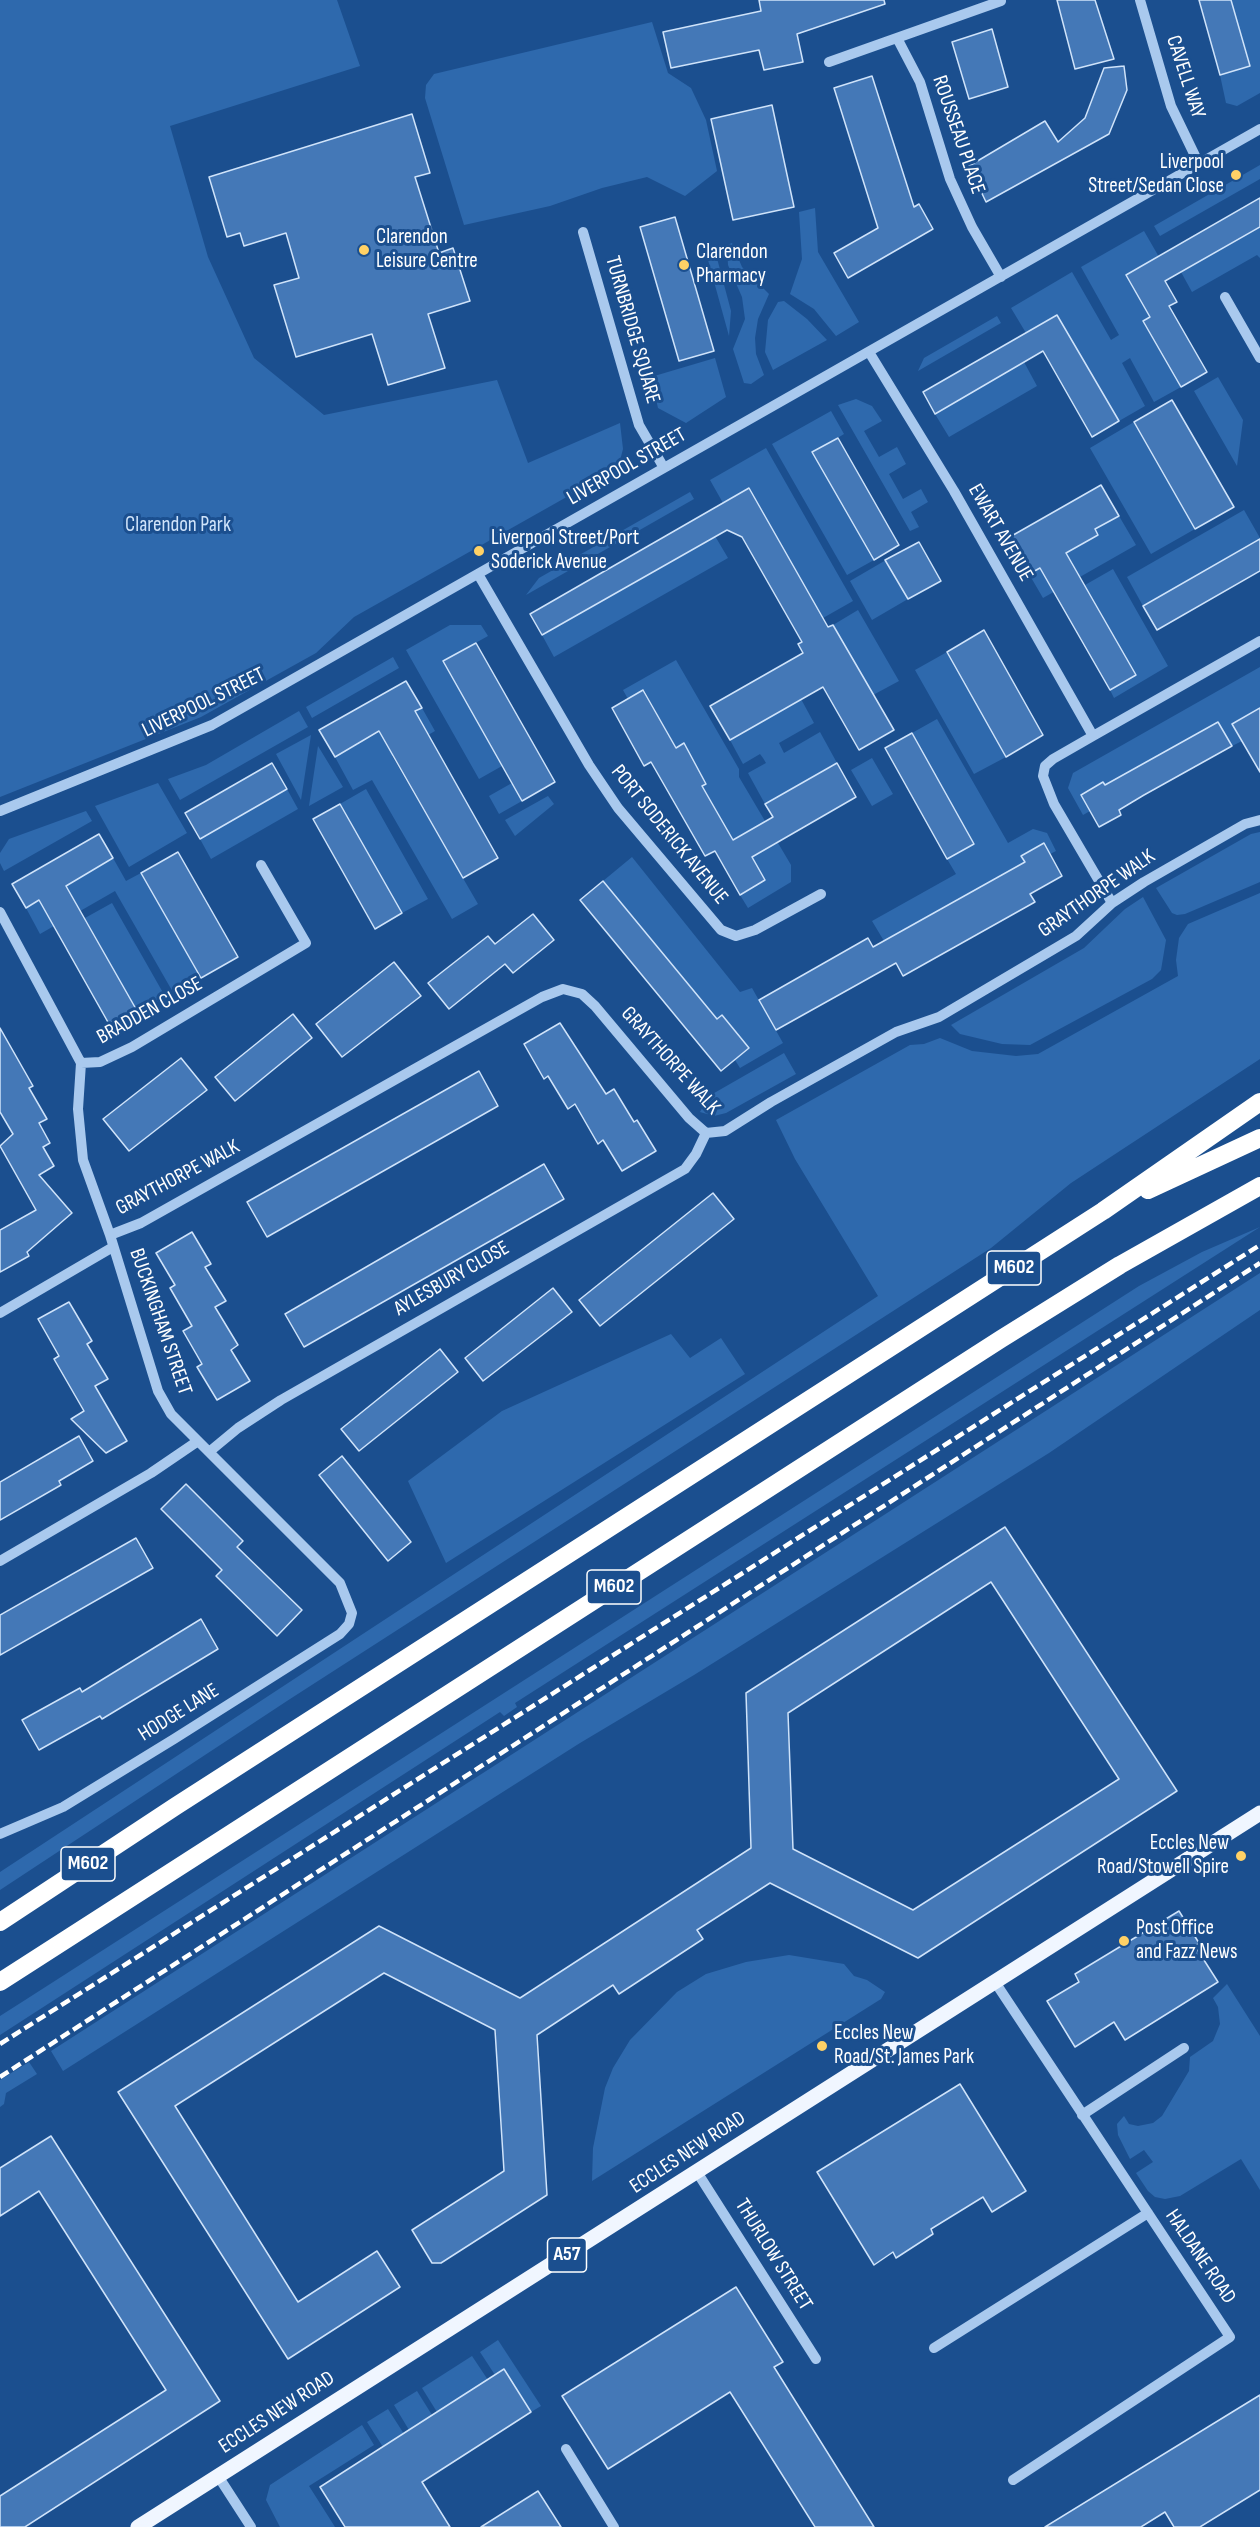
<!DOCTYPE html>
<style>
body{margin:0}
canvas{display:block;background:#1b4f8f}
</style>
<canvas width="1260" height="2527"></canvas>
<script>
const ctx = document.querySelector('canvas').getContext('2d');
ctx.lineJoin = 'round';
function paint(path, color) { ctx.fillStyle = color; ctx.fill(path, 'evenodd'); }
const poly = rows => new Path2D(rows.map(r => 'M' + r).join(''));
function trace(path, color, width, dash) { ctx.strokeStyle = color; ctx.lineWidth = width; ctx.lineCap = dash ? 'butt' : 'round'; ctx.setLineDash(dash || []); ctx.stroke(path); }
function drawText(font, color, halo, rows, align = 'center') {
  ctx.font = font + ' "Sofia Sans Condensed",sans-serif'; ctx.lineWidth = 6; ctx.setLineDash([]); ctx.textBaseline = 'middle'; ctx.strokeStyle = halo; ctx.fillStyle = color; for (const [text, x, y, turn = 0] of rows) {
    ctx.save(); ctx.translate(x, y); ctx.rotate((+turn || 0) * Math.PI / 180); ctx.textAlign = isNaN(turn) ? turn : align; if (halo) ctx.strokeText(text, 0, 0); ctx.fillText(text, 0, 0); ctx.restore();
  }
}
const green = poly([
 [0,0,337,0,360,66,170,126,208,257,254,358,324,415,497,380,528,463,620,423,623,449,618,468,354,617,316,653,201,717,0,797],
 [1231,0,1260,0,1260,93,1237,106,1226,103,1220,75,1250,65],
 [652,22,668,73,691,88,706,120,717,171,685,196,647,177,602,188,550,206,464,225,425,98,426,85,434,74],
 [1260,165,1260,179,1160,236,1154,226],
 [815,208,818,252,859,322,836,336,814,309,790,294,802,259,799,212],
 [1260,227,1260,258,1257,255,1192,292,1181,272],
 [1144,231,1159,257,1127,275,1150,317,1143,322,1181,387,1154,402,1130,358,1122,363,1145,406,1119,421,1057,315,1026,333,1011,308,1072,272,1111,340,1119,335,1081,267],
 [732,243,742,267,769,294,758,319,755,338,756,354,764,375,751,384,744,383,733,349,745,319,742,297,728,265,727,245],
 [714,247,731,311,729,336,705,249],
 [784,301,807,319,827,340,773,370,765,352,768,320,778,302],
 [997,316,1001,323,918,371,924,358],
 [715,358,726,397,686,423,658,408,651,377],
 [1024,362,1037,386,949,437,935,414],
 [1218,377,1243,420,1237,466,1194,391],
 [856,399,872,406,882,421,864,431,879,457,897,447,906,464,889,474,903,499,921,489,928,502,911,512,919,527,910,531,838,405],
 [831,411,844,434,813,453,874,560,847,575,772,444],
 [1134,422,1195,529,1151,554,1090,448],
 [766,448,853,601,823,618,749,489,723,503,710,480],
 [690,492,694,499,526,595,539,578],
 [1244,510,1260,538,1260,559,1251,544,1143,606,1127,577],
 [1086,514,1099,527,1119,516,1136,545,1043,598,1029,574,1098,535],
 [715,536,728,558,554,657,542,635],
 [886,560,908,599,872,620,850,581],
 [1113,569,1168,666,1114,698,1110,690,1136,675,1085,585],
 [858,610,899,681,873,695,833,625],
 [450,625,481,625,488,636,443,661,502,766,479,779,406,650],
 [947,652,1006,757,974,774,915,670],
 [393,657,399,668,312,718,306,707],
 [676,660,739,769,739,777,791,865,791,882,748,908,740,895,765,880,740,836,733,840,708,796,696,803,690,793,706,783,684,744,676,748,644,690,628,699,623,690],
 [1260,667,1260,708,1233,724,1242,741,1232,746,1218,722,1112,798,1103,782,1081,794,1090,811,1083,815,1068,788,1073,773],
 [801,699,814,723,779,743,784,753,820,732,837,763,765,804,748,773,766,763,763,758,760,754,743,764,730,740],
 [422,708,435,731,392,756,478,904,452,919,372,780,353,790,335,757],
 [299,711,308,727,180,800,168,779,206,765],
 [937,719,1008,843,1033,829,1047,833,1056,851,1050,854,1043,843,1022,856,1030,872,1015,868,884,941,872,921,956,874,947,859,974,844,912,733],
 [311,735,301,800,276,754],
 [318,746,343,787,309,806],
 [872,758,893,794,872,806,851,770],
 [158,783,187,833,129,867,95,806],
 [512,783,522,801,499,814,489,796],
 [287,789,298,809,211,859,200,839],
 [366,789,428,899,402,913,340,804],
 [548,796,554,804,515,836,505,820],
 [86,811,92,821,4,871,0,863,0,853,9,839],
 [1260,832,1260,882,1185,914,1177,915,1172,913,1156,888,1251,834],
 [632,857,740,992,752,988,783,1043,740,1068,735,1060,749,1048,722,1015,706,1027,714,1015,603,881],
 [113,858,126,881,141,873,201,978,174,994,115,891,40,934,26,908],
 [1260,893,1260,1059,1071,1183,991,1248,290,1699,0,1890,0,1872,878,1296,795,1159,776,1120,910,1045,924,1044,940,1038,972,1051,1016,1056,1038,1054,1178,976,1176,960,1179,938,1188,924],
 [1143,897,1166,940,1161,970,1152,979,1030,1045,1002,1044,960,1034,951,1025,1084,948,1125,909],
 [112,903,166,998,125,1021,123,1017,136,1009,85,918],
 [784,1053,796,1074,726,1113,714,1116,700,1112,709,1096],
 [1260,1227,515,1703,517,1707,504,1716,500,1712,0,2035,0,2016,22,2002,1139,1286,1202,1252],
 [1260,1273,1260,1310,1049,1453,694,1675,580,1743,63,2071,51,2051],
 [671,1334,690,1358,721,1338,745,1374,446,1563,408,1481,502,1411],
 [789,1955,844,1964,854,1976,867,1980,885,1992,881,1999,592,2181,593,2148,605,2088,613,2068,630,2040,677,1992,706,1974,746,1962],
 [1227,1984,1260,2036,1260,2190,1241,2159,1180,2196,1165,2199,1155,2197,1148,2191,1136,2173,1153,2162,1144,2150,1130,2159,1118,2135,1117,2124,1124,2116,1129,2124,1138,2126,1153,2123,1162,2116,1189,2071,1190,2057,1213,2041,1220,2024,1218,2007,1213,1998],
 [29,2062,37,2074,6,2093,4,2104,0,2107,0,2080],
 [498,2340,541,2406,531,2412,504,2370,495,2375,480,2352],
 [472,2356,488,2380,437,2412,422,2388],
 [417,2391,432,2415,409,2430,394,2405],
 [388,2409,404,2434,383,2447,367,2422],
 [362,2425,374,2445,309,2486,335,2527,280,2527,266,2500,270,2485]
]);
const building = poly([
 [759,0,884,0,885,4,797,34,803,62,764,70,759,50,671,68,663,32,761,11,759,0],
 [1057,0,1095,0,1114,59,1075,69,1057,0],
 [1199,0,1231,0,1250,66,1220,75,1199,0],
 [992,29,1008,87,969,99,952,42,992,29],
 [1124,66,1127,90,1109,134,986,202,969,166,1045,121,1058,142,1085,118,1104,68,1124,66],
 [872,76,914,207,919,204,933,229,848,278,834,253,878,228,834,88,872,76],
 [772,105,794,207,733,220,711,119,772,105],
 [412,114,430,173,415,177,439,253,453,248,470,301,428,314,445,368,388,385,372,334,296,357,274,285,299,278,286,233,244,246,240,233,227,237,209,177,412,114],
 [1260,198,1260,227,1165,281,1177,302,1169,306,1207,372,1181,387,1143,321,1150,317,1126,275,1260,198],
 [675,217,714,351,679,361,640,227,675,217],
 [1057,315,1119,421,1092,437,1043,351,935,414,923,392,1057,315],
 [1172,400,1234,507,1195,529,1134,422,1172,400],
 [838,438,899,545,874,560,812,452,838,438],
 [1101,485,1119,516,1095,529,1098,535,1066,553,1136,675,1110,690,1040,568,1029,574,1008,538,1101,485],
 [749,488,828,627,833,625,894,730,859,750,823,687,730,740,710,706,803,653,798,644,802,642,742,537,727,530,542,635,530,614,749,488],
 [1260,539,1260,571,1157,630,1143,606,1260,539],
 [919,542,941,581,908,599,885,560,919,542],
 [984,630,1043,735,1006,757,947,652,984,630],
 [476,643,555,782,522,801,443,661,476,643],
 [406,681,422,708,415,711,498,858,463,878,379,731,335,757,319,730,406,681],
 [643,690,676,748,684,743,706,784,702,786,733,840,773,817,765,804,837,763,856,797,752,857,765,880,740,895,715,851,705,856,651,762,644,766,612,708,643,690],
 [1260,708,1260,772,1232,724,1260,708],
 [1218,722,1232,746,1144,795,1119,810,1121,815,1099,827,1081,795,1103,782,1105,785,1218,722],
 [912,733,974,844,947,859,885,748,912,733],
 [272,763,287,789,200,839,185,813,272,763],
 [340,804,402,913,375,929,313,819,340,804],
 [99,834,113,858,66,886,136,1009,109,1024,39,900,26,908,12,884,99,834],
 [1044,843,1062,876,1030,894,1035,902,903,976,896,963,776,1030,759,1000,868,938,873,947,1025,862,1021,856,1044,843],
 [178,852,238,957,201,978,141,873,178,852],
 [603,881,717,1019,722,1015,749,1048,721,1071,580,900,603,881],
 [533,914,554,940,513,973,505,964,449,1009,428,983,488,936,495,944,533,914],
 [394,962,421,996,342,1057,316,1024,394,962],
 [293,1014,312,1038,235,1101,215,1077,293,1014],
 [560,1023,606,1094,614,1089,634,1122,637,1120,656,1151,622,1171,603,1140,598,1144,575,1104,568,1109,548,1076,544,1079,524,1044,560,1023],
 [0,1028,33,1086,29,1088,47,1119,39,1123,50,1143,43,1147,54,1166,39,1175,72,1213,27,1252,29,1256,0,1272,0,1230,36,1210,0,1146,13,1134,0,1112,0,1028],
 [181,1058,207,1090,129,1151,103,1119,181,1058],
 [479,1071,498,1106,267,1237,247,1202,479,1071],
 [544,1164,564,1199,304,1347,285,1314,544,1164],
 [713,1193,734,1219,600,1326,579,1300,713,1193],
 [192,1232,211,1264,205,1267,226,1301,215,1307,238,1345,231,1350,250,1381,217,1400,197,1367,202,1364,183,1331,192,1326,170,1288,175,1285,156,1253,192,1232],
 [553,1288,572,1312,483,1381,465,1358,553,1288],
 [69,1302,92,1341,87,1344,108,1379,95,1386,127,1441,106,1453,71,1419,84,1411,54,1359,59,1356,38,1319,69,1302],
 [440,1349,458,1372,359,1451,341,1429,440,1349],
 [79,1436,93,1461,59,1481,61,1485,0,1520,0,1482,79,1436],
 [342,1456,411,1542,388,1561,319,1475,342,1456],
 [186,1484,243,1541,237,1547,302,1610,277,1636,216,1576,222,1570,161,1509,186,1484],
 [1005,1527,1177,1791,918,1958,770,1883,697,1930,703,1939,619,1994,613,1985,537,2035,547,2195,441,2263,432,2263,412,2230,504,2171,495,2030,384,1973,175,2106,298,2302,377,2251,400,2287,288,2359,118,2092,379,1926,520,1998,751,1848,746,1693,1005,1527],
 [991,1582,1119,1779,913,1910,793,1849,788,1713,991,1582],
 [136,1538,153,1568,0,1655,0,1615,136,1538],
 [201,1619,218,1649,102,1719,100,1716,39,1750,22,1720,80,1688,82,1692,201,1619],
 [1179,1911,1199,1943,1195,1946,1218,1982,1125,2040,1114,2022,1075,2047,1047,2001,1079,1982,1075,1974,1179,1911],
 [960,2084,1026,2191,992,2212,983,2197,931,2229,933,2234,896,2258,893,2252,874,2265,817,2172,960,2084],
 [51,2136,220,2401,25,2527,0,2527,0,2496,166,2390,39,2191,0,2216,0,2168,51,2136],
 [736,2287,783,2362,774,2367,874,2527,815,2527,730,2392,608,2469,562,2396,736,2287],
 [504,2369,531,2412,422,2482,450,2527,345,2527,320,2487,504,2369],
 [1260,2395,1260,2490,1200,2527,1174,2527,1165,2512,1141,2527,1045,2527,1260,2395],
 [538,2491,561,2527,481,2527,538,2491]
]);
const minor = poly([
 [1140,0,1171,106,1199,164],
 [897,38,920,82,950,179,972,227,1001,277],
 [829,62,1001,1],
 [583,232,639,425,664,468],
 [1225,297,1260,358],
 [869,352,954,491,1093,736,1260,641],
 [478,574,589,765,618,808,721,930,736,936,755,930,821,894],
 [1093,736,1053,759,1045,766,1043,776,1054,804,1112,903],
 [0,811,212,725,1260,129],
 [0,912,81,1063,100,1062,132,1047,306,943,261,865],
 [110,1235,141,1223,542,997,563,989,582,994,595,1006,689,1118,706,1133,725,1131,771,1102,896,1032,939,1017,1076,936,1112,903,1144,882,1245,824,1260,820],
 [0,1313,113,1247],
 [209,1452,238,1428,281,1400,685,1169,696,1154,706,1133],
 [0,1561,151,1473,198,1441],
 [0,1834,63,1807,174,1739,340,1634,349,1624,352,1613,340,1583,171,1414,158,1391,110,1235,83,1160,78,1109,81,1063],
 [995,1982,1230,2337,1013,2480],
 [1082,2115,1184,2048],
 [697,2172,816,2359],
 [934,2348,1148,2213],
 [566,2449,614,2527],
 [218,2476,251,2527]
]);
const major = poly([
 [138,2527,1260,1813]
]);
const highway = poly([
 [1148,1190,1260,1138],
 [0,1922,176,1806,1103,1211,1260,1102],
 [0,1982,1001,1339,1120,1265,1260,1186]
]);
const rail = poly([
 [0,2044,1260,1245],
 [0,2077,1260,1263]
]);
const markers = [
 [1236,175,6,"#ffd166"],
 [364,250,6,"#ffd166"],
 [684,265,6,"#ffd166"],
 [479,551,6,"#ffd166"],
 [1241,1856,6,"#ffd166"],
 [1124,1941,6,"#ffd166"],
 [822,2046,6,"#ffd166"]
];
const shields = [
 [1014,1268,54],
 [614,1587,54],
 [88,1864,54],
 [567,2255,39]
];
const shieldNames = [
 ["M602",1014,1268],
 ["M602",614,1587],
 ["M602",88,1864],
 ["A57",567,2255]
];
const streetNames = [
 ["CAVELL WAY",1185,77,72],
 ["ROUSSEAU PLACE",958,135,71],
 ["TURNBRIDGE SQUARE",632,330,74],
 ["LIVERPOOL STREET",627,467,-30],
 ["EWART AVENUE",1000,533,60],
 ["LIVERPOOL STREET",204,703,-26],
 ["PORT SODERICK AVENUE",669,835,51],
 ["GRAYTHORPE WALK",1097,894,-35],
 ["BRADDEN CLOSE",150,1011,-29],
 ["GRAYTHORPE WALK",670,1061,48],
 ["GRAYTHORPE WALK",178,1178,-28],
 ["AYLESBURY CLOSE",452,1279,-30],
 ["BUCKINGHAM STREET",160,1322,71],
 ["HODGE LANE",179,1713,-32],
 ["ECCLES NEW ROAD",688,2153,-33],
 ["THURLOW STREET",773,2255,58],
 ["HALDANE ROAD",1200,2257,56],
 ["ECCLES NEW ROAD",277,2413,-33]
];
const poiNames = [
 ["Liverpool",1224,163,"right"],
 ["Street/Sedan Close",1224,187,"right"],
 ["Clarendon",376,238],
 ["Leisure Centre",376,262],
 ["Clarendon",696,253],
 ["Pharmacy",696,277],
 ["Liverpool Street/Port",491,539],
 ["Soderick Avenue",491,563],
 ["Eccles New",1229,1844,"right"],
 ["Road/Stowell Spire",1229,1868,"right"],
 ["Post Office",1136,1929],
 ["and Fazz News",1136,1953],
 ["Eccles New",834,2034],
 ["Road/St. James Park",834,2058]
];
const parkNames = [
 ["Clarendon Park",178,526]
];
paint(green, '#2e69ad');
paint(building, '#4478b7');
trace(building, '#cfe3fa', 1.5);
trace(minor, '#a9c9ee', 10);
trace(major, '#f0f6ff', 15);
trace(highway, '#fff', 18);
trace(rail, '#fff', 4.5, [10, 4.5]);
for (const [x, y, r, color] of markers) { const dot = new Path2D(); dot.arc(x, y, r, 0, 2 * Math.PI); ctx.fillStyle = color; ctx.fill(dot); trace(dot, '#1b4f8f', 2); }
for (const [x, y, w] of shields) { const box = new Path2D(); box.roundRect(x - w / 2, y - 17, w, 34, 4.5); ctx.fillStyle = '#1b4f8f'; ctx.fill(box); trace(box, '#fff', 1.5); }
drawText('bold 20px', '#fff', null, shieldNames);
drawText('21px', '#fff', '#1b4f8f', streetNames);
drawText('21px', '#fff', '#1b4f8f', poiNames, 'left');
drawText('21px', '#cfe3fa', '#1b4f8f', parkNames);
</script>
